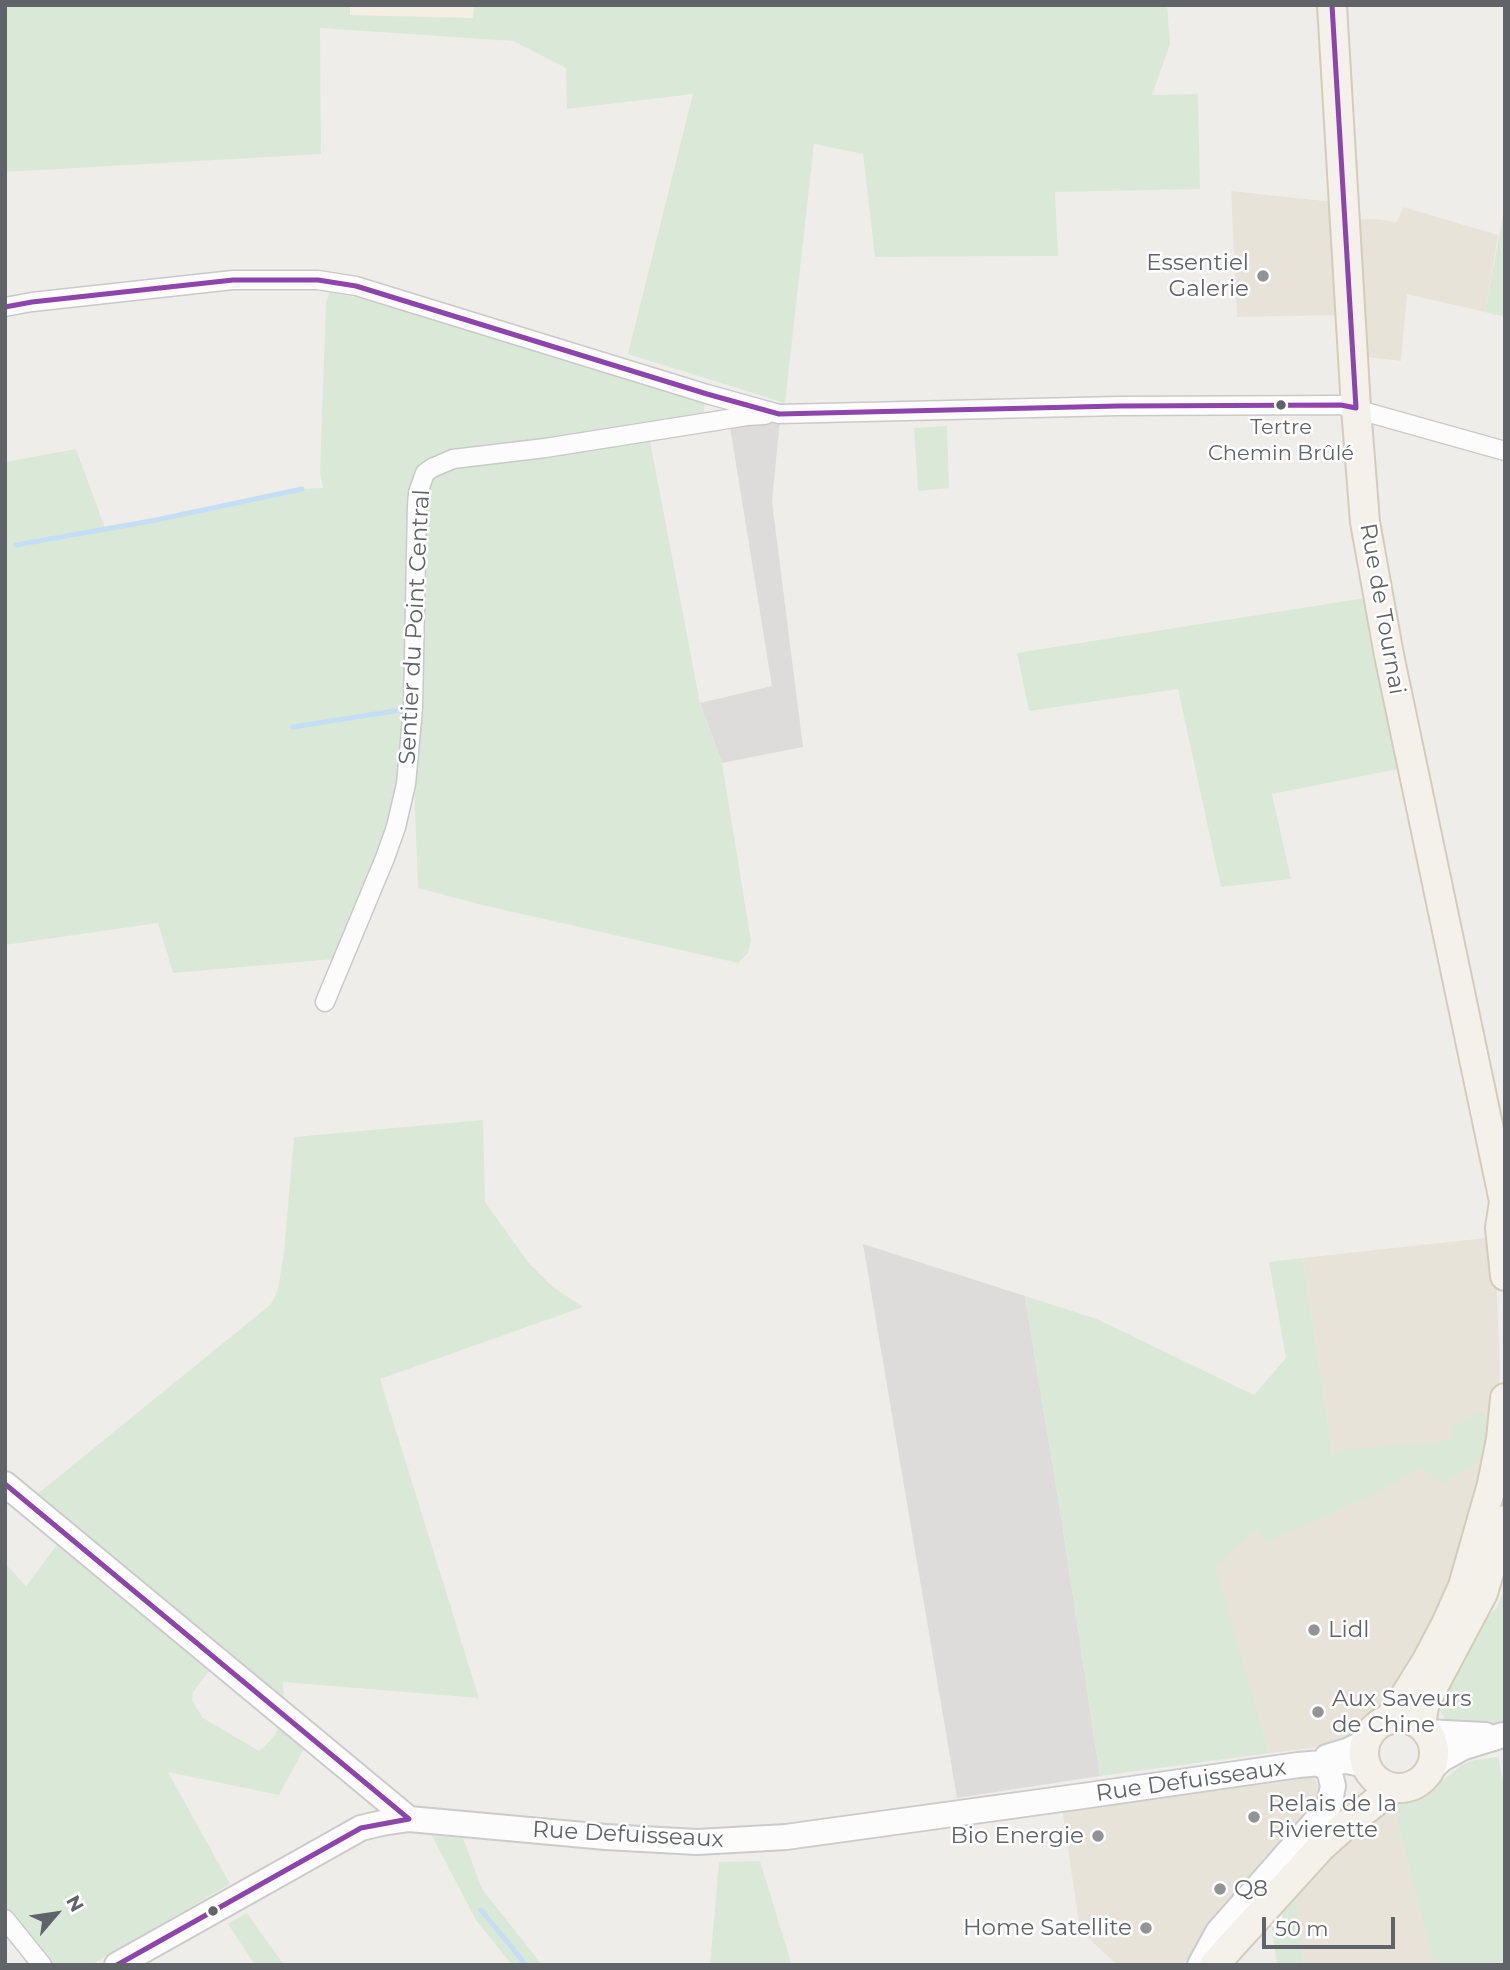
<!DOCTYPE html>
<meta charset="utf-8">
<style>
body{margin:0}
#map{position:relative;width:1510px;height:1970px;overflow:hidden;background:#efedea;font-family:Montserrat,sans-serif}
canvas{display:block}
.frame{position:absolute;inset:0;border:7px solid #606367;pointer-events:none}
.north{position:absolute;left:21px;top:1879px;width:70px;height:70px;-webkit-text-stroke:5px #fff;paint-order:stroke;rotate:61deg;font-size:19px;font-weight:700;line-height:28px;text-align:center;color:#606367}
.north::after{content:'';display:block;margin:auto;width:24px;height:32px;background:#606367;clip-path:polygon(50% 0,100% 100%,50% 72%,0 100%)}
.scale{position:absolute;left:1262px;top:1917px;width:133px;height:32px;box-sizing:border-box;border:4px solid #606367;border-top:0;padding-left:9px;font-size:21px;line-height:24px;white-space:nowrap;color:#606367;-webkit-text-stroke:5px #fff;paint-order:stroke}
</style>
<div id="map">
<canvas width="1510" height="1970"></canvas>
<div class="frame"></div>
<div class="north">N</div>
<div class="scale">50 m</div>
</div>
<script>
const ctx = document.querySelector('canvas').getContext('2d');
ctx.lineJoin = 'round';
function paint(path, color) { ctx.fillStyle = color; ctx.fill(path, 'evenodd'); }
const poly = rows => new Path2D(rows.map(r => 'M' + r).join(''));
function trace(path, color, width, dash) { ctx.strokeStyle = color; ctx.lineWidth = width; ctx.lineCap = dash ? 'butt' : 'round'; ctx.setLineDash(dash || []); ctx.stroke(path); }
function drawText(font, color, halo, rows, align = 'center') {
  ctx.font = font + ' Montserrat,sans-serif'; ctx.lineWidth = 5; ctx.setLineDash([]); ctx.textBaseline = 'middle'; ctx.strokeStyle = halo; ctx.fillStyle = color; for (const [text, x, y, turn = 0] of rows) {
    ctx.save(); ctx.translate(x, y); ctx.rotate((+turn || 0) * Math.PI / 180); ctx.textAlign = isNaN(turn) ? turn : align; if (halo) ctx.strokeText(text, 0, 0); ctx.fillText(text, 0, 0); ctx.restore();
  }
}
const commercial = poly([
 [1231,191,1334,202,1339,315,1237,317],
 [1403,207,1498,235,1485,312,1407,294,1401,361,1367,357,1357,220,1375,219,1397,222],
 [1495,1237,1500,1371,1495,1450,1460,1577,1402,1687,1375,1718,1357,1736,1328,1746,1270,1753,1214,1567,1333,1458,1303,1258],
 [1309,1775,1316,1781,1320,1791,1318,1800,1280,1850,1182,1965,1117,1965,1080,1930,1062,1808],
 [1391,1800,1436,1965,1304,1965,1296,1896,1379,1808]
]);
const industrial = poly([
 [780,419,772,502,803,747,722,763,700,703,772,686,730,427],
 [863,1244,1025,1296,1063,1529,1100,1776,957,1798]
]);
const green = poly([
 [5,5,1167,5,1170,44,1152,95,1198,94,1200,189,1055,192,1058,256,875,257,863,154,814,144,785,403,628,354,693,94,567,109,566,68,513,41,320,28,321,154,5,172],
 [1505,204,1505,317,1485,312],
 [330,292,359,298,705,399,703,418,422,469,400,772,388,833,334,959,173,973,158,923,5,945,5,462,76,449,105,528,302,489,323,488,320,472,326,302],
 [947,426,949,488,918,491,914,428],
 [650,441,700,703,722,763,751,941,748,953,738,963,478,904,418,888,413,759,424,488,437,471,449,468],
 [1365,598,1398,769,1272,794,1291,879,1221,887,1178,689,1029,711,1017,653],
 [483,1120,485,1202,528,1262,553,1287,583,1307,380,1379,479,1698,283,1682,284,1702,35,1496,270,1305,275,1297,279,1284,284,1252,294,1137],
 [1303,1258,1333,1457,1339,1450,1453,1440,1451,1426,1462,1423,1472,1415,1479,1412,1486,1417,1490,1427,1490,1441,1477,1462,1443,1484,1422,1468,1368,1497,1268,1542,1256,1530,1215,1567,1270,1753,1100,1776,1063,1529,1025,1296,1097,1319,1254,1395,1286,1358,1269,1262],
 [60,1541,211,1668,193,1692,192,1700,203,1718,259,1751,270,1741,281,1725,306,1745,279,1795,168,1772,230,1884,91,1965,53,1965,5,1909,5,1563,26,1586],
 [1505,1583,1505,1721,1465,1729,1445,1719,1439,1709,1439,1694,1461,1645,1498,1606],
 [1498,1757,1505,1789,1505,1965,1435,1965,1391,1800,1413,1796,1431,1789,1462,1765,1475,1760],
 [432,1836,463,1838,482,1889,542,1965,512,1965,476,1920],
 [760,1861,792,1965,710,1965,719,1862],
 [1296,1896,1304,1965,1277,1965,1271,1922],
 [247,1913,254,1923,284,1965,255,1965,228,1924]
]);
const sand = poly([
 [350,5,474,5,473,18,350,15]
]);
const stream = poly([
 [16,545,156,520,302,489],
 [293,727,407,709],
 [481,1910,526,1965]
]);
const street = poly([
 [5,307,32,302,233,280,318,280,356,286,707,394,779,414,1118,406,1341,405,1505,451],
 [325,1002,385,858,396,827,406,784,413,708,417,505,418,493,425,473,432,468,453,459,545,448,747,416,765,415],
 [5,1919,42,1965]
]);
const secondary = poly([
 [5,1484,409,1819],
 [1426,1732,1485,1735],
 [1327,1757,1347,1751,1366,1742],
 [1428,1772,1442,1759,1464,1747,1503,1735],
 [117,1965,361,1828,382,1823,409,1819,606,1837,697,1842,786,1837,1083,1796,1298,1765,1347,1761,1366,1765],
 [1200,1965,1218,1932,1329,1806,1333,1786,1329,1770,1320,1764]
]);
const primary = poly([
 [1332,5,1356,408,1365,522,1389,655,1505,1206],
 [1504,1202,1500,1228,1505,1276],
 '1364 1753a35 35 0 1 1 70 0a35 35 0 1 1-70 0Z',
 [1386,1721,1395,1712,1426,1662,1446,1624,1463,1586,1492,1484,1501,1439,1505,1398],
 [1421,1726,1424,1706,1431,1691,1483,1593,1505,1520],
 [1214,1965,1321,1847,1341,1829,1393,1788]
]);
const bus1 = poly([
 [1332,5,1356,408],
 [5,307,32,302,233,280,318,280,356,286,707,394,779,414,1118,406,1341,405,1356,408],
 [5,1484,409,1819],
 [117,1965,361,1828,409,1819]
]);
const markers = [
 [1263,276,7,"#929395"],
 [1281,405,6,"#606367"],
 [1314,1630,7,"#929395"],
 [1318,1712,7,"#929395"],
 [1254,1817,7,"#929395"],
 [1098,1836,7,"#929395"],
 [1220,1889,7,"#929395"],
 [213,1911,6,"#606367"],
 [1146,1928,7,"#929395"]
];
const busNames = [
 ["Tertre",1281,428],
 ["Chemin Brûlé",1281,454]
];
const poiNames = [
 ["Essentiel",1249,263,"right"],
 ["Galerie",1249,289,"right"],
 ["Lidl",1328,1630],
 ["Aux Saveurs",1332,1699],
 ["de Chine",1332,1725],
 ["Relais de la",1268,1804],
 ["Rivierette",1268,1830],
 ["Bio Energie",1084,1836,"right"],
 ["Q8",1234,1889],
 ["Home Satellite",1132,1928,"right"]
];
const streetNames = [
 ["Rue de Tournai",1382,609,80],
 ["Sentier du Point Central",415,627,-87],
 ["Rue Defuisseaux",1191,1781,-8],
 ["Rue Defuisseaux",628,1835,3]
];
paint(commercial, '#e7e3d9');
paint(industrial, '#dedcda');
paint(green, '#dae9d7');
paint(sand, '#f4efe2');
trace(stream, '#c4dff3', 5);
trace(street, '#c9c9c9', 21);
trace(secondary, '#cccbcb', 28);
trace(primary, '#d4ccbb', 32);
trace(street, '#fdfcfc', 18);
trace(secondary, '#fdfcfc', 24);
trace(primary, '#f3f1ea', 28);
trace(bus1, '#8e44ad', 5);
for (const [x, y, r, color] of markers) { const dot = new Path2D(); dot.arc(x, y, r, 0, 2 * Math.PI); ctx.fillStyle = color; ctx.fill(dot); trace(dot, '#fff', 2.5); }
drawText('21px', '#606367', '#fff', busNames);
drawText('23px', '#606367', '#fff', poiNames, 'left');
drawText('23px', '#606367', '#fff', streetNames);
</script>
